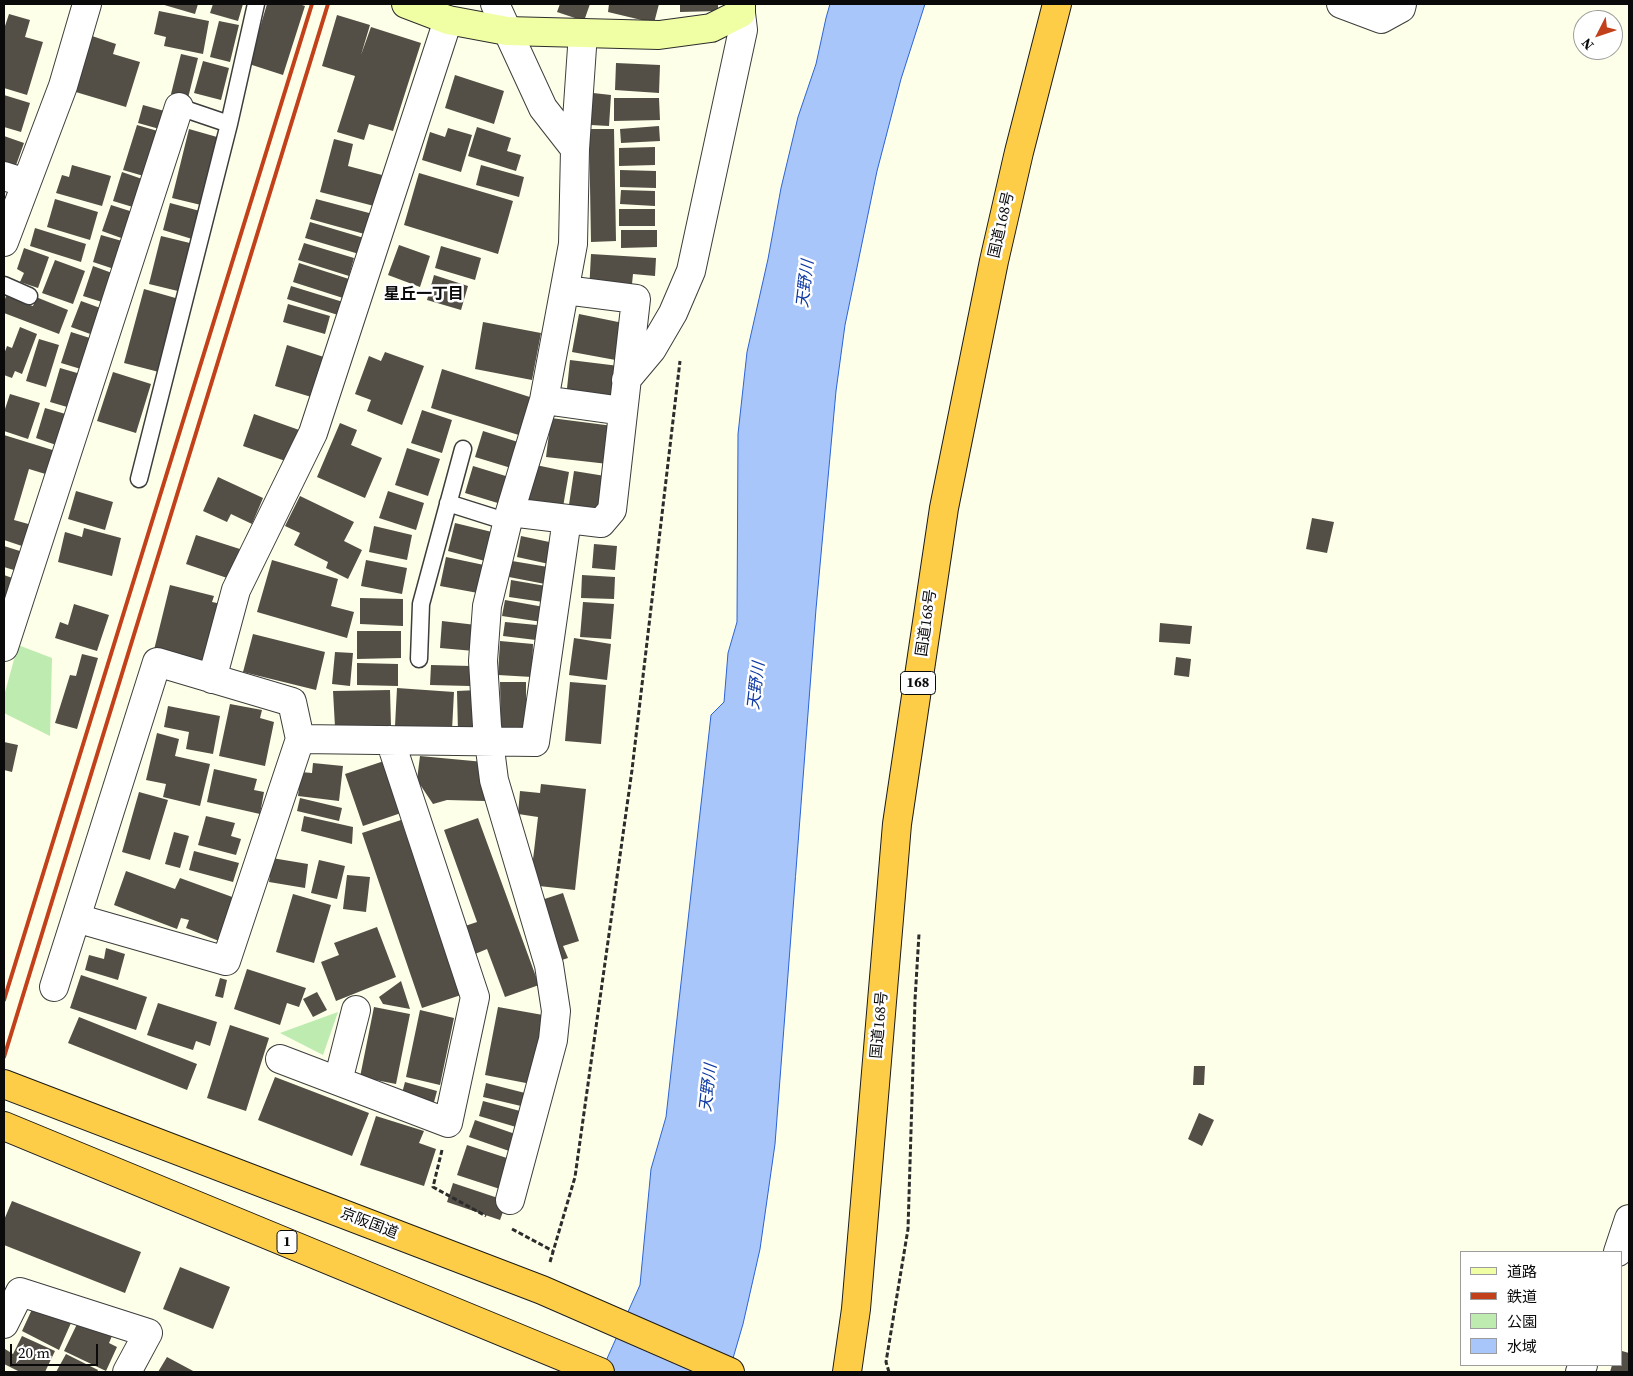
<!DOCTYPE html>
<meta charset="utf-8">
<style>
body{margin:0}
#map{position:relative;width:1633px;height:1376px;overflow:hidden;background:#fdffe8;font-family:"Source Serif 4","Noto Sans JP",serif}
canvas{display:block}
.frame{position:absolute;inset:0;border:5px solid #0a0a0a;pointer-events:none}
.legend{position:absolute;left:1460px;top:1251px;width:162px;height:115px;box-sizing:border-box;background:#fff;border:1px solid #9d9d9d;margin:0;padding:6px 9px;list-style:none;font-size:15px;color:#0a0a0a}
.legend li{display:flex;align-items:center;gap:10px;height:25px}
.legend b{width:25px;border:1px solid #9d9d9d}
.north{position:absolute;left:1573px;top:10px;width:50px;height:50px;box-sizing:border-box;background:#fff;border:1px solid #9d9d9d;border-radius:50%;rotate:229deg;font-size:14px;font-weight:700;line-height:20px;text-align:center;color:#0a0a0a}
.north::after{content:'';display:block;margin:auto;width:18px;height:22px;background:#c2411b;clip-path:polygon(50% 0,100% 100%,50% 72%,0 100%)}
.scale{position:absolute;left:10px;top:1344px;width:88px;height:22px;box-sizing:border-box;border:2px solid #0a0a0a;border-top:0;padding-left:6px;font-size:15px;line-height:18px;white-space:nowrap;color:#0a0a0a;-webkit-text-stroke:4px #fff;paint-order:stroke}
</style>
<div id="map">
<canvas width="1633" height="1376"></canvas>
<div class="frame"></div>
<ul class="legend">
<li><b style="height:6px;background:#f0ffa3"></b>道路</li>
<li><b style="height:6px;background:#c2411b"></b>鉄道</li>
<li><b style="height:14px;background:#beebb0"></b>公園</li>
<li><b style="height:14px;background:#a9c6fa"></b>水域</li>
</ul>
<div class="north">N</div>
<div class="scale">20 m</div>
</div>
<script>
const ctx = document.querySelector('canvas').getContext('2d');
ctx.lineJoin = 'round';
function paint(path, color) { ctx.fillStyle = color; ctx.fill(path, 'evenodd'); }
const poly = rows => new Path2D(rows.map(r => 'M' + r).join(''));
function trace(path, color, width, dash) { ctx.strokeStyle = color; ctx.lineWidth = width; ctx.lineCap = dash ? 'butt' : 'round'; ctx.setLineDash(dash || []); ctx.stroke(path); }
function drawText(font, color, halo, rows, align = 'center') {
  ctx.font = font + ' "Source Serif 4","Noto Sans JP",serif'; ctx.lineWidth = 5; ctx.setLineDash([]); ctx.textBaseline = 'middle'; ctx.strokeStyle = halo; ctx.fillStyle = color; for (const [text, x, y, turn = 0] of rows) {
    ctx.save(); ctx.translate(x, y); ctx.rotate((+turn || 0) * Math.PI / 180); ctx.textAlign = isNaN(turn) ? turn : align; if (halo) ctx.strokeText(text, 0, 0); ctx.fillText(text, 0, 0); ctx.restore();
  }
}
const green = poly([
 [18,645,52,658,50,736,4,713,4,696],
 [338,1012,323,1055,280,1033]
]);
const water = poly([
 [830,4,925,4,901,79,877,171,845,325,836,391,816,609,775,1144,760,1249,743,1324,729,1372,601,1372,640,1285,651,1169,666,1117,711,715,724,702,728,653,737,622,738,434,747,352,768,259,781,188,798,117,816,64,826,18,830,4]
]);
const building = poly([
 [161,4,198,4,195,14],
 [213,4,243,4,238,21,210,13],
 [267,4,299,4,305,6,283,75,249,64],
 [560,4,590,4,584,21,557,12],
 [609,4,659,4,654,23,608,12],
 [680,4,718,4,718,11,680,12],
 [159,11,209,21,203,54,164,46,166,37,154,34],
 [9,14,30,20,25,37,43,42,27,95,4,88,4,29],
 [337,15,370,25,361,55,371,27,421,43,393,131,369,124,364,140,337,132,355,76,322,66],
 [219,21,239,25,230,62,210,57],
 [92,36,116,44,113,54,140,62,126,107,69,90,79,80],
 [181,54,198,58,188,98,171,94],
 [203,61,229,68,221,100,194,93],
 [616,63,660,65,659,93,615,90],
 [455,75,504,91,494,124,445,108],
 [593,93,611,95,609,126,591,125],
 [4,95,30,103,21,132,4,127],
 [614,98,659,98,660,120,614,121],
 [143,105,168,112,163,130,138,123],
 [137,125,161,132,147,177,123,170],
 [659,126,660,141,621,143,620,129],
 [477,127,511,138,507,151,521,155,516,171,468,156],
 [448,128,472,135,461,172,422,160,430,132,445,137],
 [189,129,217,137,201,205,172,198],
 [589,129,614,129,616,241,591,242],
 [4,136,24,143,15,168,4,164],
 [334,139,353,144,348,166,382,175,374,206,320,192],
 [655,147,655,165,619,166,619,148],
 [72,165,111,176,102,206,56,193,62,175,69,177],
 [481,165,524,177,519,197,476,185],
 [620,170,656,171,656,188,620,187],
 [122,172,145,180,136,208,113,201],
 [419,173,513,201,498,254,404,225],
 [621,190,655,191,655,206,620,204],
 [55,199,98,212,90,240,47,227],
 [316,199,373,214,368,235,310,219],
 [170,203,200,211,192,239,163,230],
 [111,205,133,212,124,239,102,231],
 [619,209,655,209,655,226,619,226],
 [310,222,364,238,359,254,305,238],
 [35,228,86,244,81,262,30,246],
 [621,230,657,230,657,247,621,248],
 [101,235,122,241,114,269,93,262],
 [161,236,194,244,182,292,149,284],
 [304,243,354,258,349,276,298,260],
 [399,245,430,256,420,287,388,275],
 [441,246,481,258,475,280,435,268],
 [24,248,49,257,38,288,20,282,24,273,17,269],
 [591,254,656,258,655,276,633,274,631,294,589,292],
 [55,260,85,271,73,304,42,293],
 [299,263,349,279,343,298,293,282],
 [93,266,112,273,102,302,83,296],
 [434,275,468,286,461,310,427,300],
 [291,286,343,302,338,315,287,299],
 [144,289,179,299,159,372,124,363],
 [6,296,33,306,36,297,68,310,59,334,4,313,4,302],
 [81,301,103,309,93,335,71,327],
 [288,304,330,316,325,334,283,322],
 [579,314,628,324,621,361,572,352],
 [483,322,541,333,532,380,475,369],
 [20,327,37,334,22,374,15,371,12,378,4,375,4,354,7,346,12,348],
 [71,332,93,339,84,370,61,363],
 [39,339,59,345,46,387,26,381],
 [287,345,330,359,318,399,275,386],
 [385,352,424,366,402,425,367,411,371,400,355,394,369,356,381,361],
 [570,360,619,366,615,403,566,398],
 [60,368,84,375,74,409,50,402],
 [442,369,533,398,522,436,431,408],
 [113,372,151,384,136,433,97,421],
 [10,394,40,403,28,439,4,431,4,412],
 [45,408,69,415,59,446,36,438],
 [422,410,452,420,442,453,411,443],
 [254,414,302,431,291,463,243,446],
 [551,418,613,426,608,464,546,457],
 [340,423,357,430,351,445,382,458,365,498,317,477],
 [483,431,518,442,511,468,475,457],
 [4,435,59,452,52,476,29,469,14,520,32,525,25,547,4,540],
 [407,448,440,459,428,496,395,485],
 [536,465,569,472,563,507,526,511],
 [473,466,509,477,501,504,465,493],
 [574,471,605,476,599,522,567,518],
 [218,477,263,498,252,524,231,514,227,522,203,511],
 [76,491,113,502,105,530,68,519],
 [388,491,424,503,416,530,379,518],
 [300,496,354,522,344,541,362,550,348,579,326,568,328,562,294,545,300,533,285,526],
 [1312,518,1334,522,1327,553,1306,549],
 [455,523,492,532,485,561,448,551],
 [374,526,412,535,407,560,369,552],
 [84,528,121,538,112,576,58,562,65,532,82,537],
 [196,535,243,550,233,580,186,564],
 [521,536,554,543,549,564,517,557],
 [594,544,617,546,615,570,592,568],
 [4,546,23,552,17,571,4,567],
 [446,557,484,565,478,593,440,586],
 [272,560,338,579,331,606,354,612,347,638,257,612],
 [366,560,407,568,402,594,361,586],
 [512,561,548,567,545,584,509,577],
 [4,575,18,580,4,605],
 [582,575,615,577,614,599,581,598],
 [511,580,546,586,543,602,509,597],
 [170,585,214,596,212,602,222,604,206,667,153,654],
 [360,598,403,599,403,626,360,624],
 [505,600,544,607,542,622,502,616],
 [583,602,614,604,611,639,580,637],
 [74,604,109,615,97,651,55,638,60,622,68,625],
 [442,621,476,625,474,651,440,648],
 [505,622,537,625,536,640,503,636],
 [1160,623,1192,626,1190,644,1159,642],
 [357,631,401,631,401,658,357,659],
 [253,634,325,652,316,690,243,672],
 [574,638,611,644,607,680,569,675],
 [500,641,533,644,532,677,498,675],
 [335,652,353,653,350,686,332,684],
 [82,654,98,658,77,729,55,723,70,675,76,676],
 [1176,657,1191,659,1189,677,1174,675],
 [357,663,398,664,398,686,357,685],
 [431,665,471,666,470,686,430,685],
 [500,682,526,682,526,733,501,733],
 [570,682,606,685,601,744,565,741],
 [397,688,454,692,452,730,395,726],
 [390,690,391,726,335,727,333,691],
 [478,690,479,732,458,732,457,691],
 [230,704,262,710,260,718,274,722,265,766,219,756],
 [168,706,220,716,213,754,186,749,189,732,164,727],
 [157,733,179,739,175,756,210,764,200,806,163,797,166,784,146,780],
 [4,742,18,745,12,772,4,770],
 [420,756,484,762,485,801,447,800,433,804,417,780],
 [384,761,401,813,363,826,345,774],
 [313,763,343,766,339,801,298,796,301,772,312,773],
 [214,769,257,779,254,790,264,792,260,814,207,802],
 [541,784,586,789,575,890,530,885,538,817,518,814,520,791,540,793],
 [139,792,168,800,150,860,122,852],
 [300,798,342,808,339,821,297,811],
 [206,816,235,823,231,836,241,839,236,855,198,845],
 [304,816,353,827,352,844,301,831],
 [478,818,539,985,505,997,487,949,475,954,465,926,477,922,444,830],
 [401,820,461,995,422,1008,362,833],
 [174,832,189,836,180,868,165,864],
 [194,851,239,863,233,882,189,870],
 [272,858,308,864,305,888,269,882],
 [319,860,345,866,337,899,311,893],
 [126,871,175,889,180,878,235,898,219,941,186,928,189,920,181,918,177,929,114,905],
 [347,875,370,877,366,912,343,909],
 [563,893,579,941,563,946,568,958,553,963,532,903],
 [293,894,331,905,314,963,276,952],
 [377,927,396,977,336,1001,321,962,339,955,334,943],
 [106,948,125,954,118,980,85,970,89,955,104,959],
 [247,969,306,988,299,1007,287,1003,280,1025,234,1009],
 [81,975,147,997,136,1030,70,1008],
 [220,978,227,980,223,998,215,996],
 [401,981,410,1009,383,1004,379,997],
 [317,992,327,1010,313,1017,303,999],
 [158,1003,217,1022,210,1046,196,1041,193,1050,147,1035],
 [374,1007,410,1014,396,1084,360,1077],
 [498,1007,543,1015,531,1084,485,1075],
 [420,1010,454,1018,440,1085,406,1077],
 [79,1017,197,1064,187,1090,68,1043],
 [230,1025,269,1038,246,1111,207,1098],
 [1194,1066,1205,1066,1204,1085,1193,1085],
 [275,1077,369,1113,352,1156,258,1120],
 [405,1082,437,1091,433,1106,401,1097],
 [486,1083,525,1093,521,1106,483,1097],
 [483,1101,520,1111,516,1127,479,1116],
 [1199,1113,1214,1120,1202,1146,1188,1139],
 [376,1116,424,1131,419,1143,436,1149,424,1186,360,1165],
 [475,1120,518,1135,512,1152,469,1137],
 [467,1145,516,1161,506,1191,457,1175],
 [453,1183,507,1201,500,1220,447,1202],
 [12,1201,141,1252,125,1293,4,1245,4,1220],
 [180,1267,230,1287,213,1329,163,1309],
 [34,1305,71,1323,59,1350,22,1331],
 [79,1320,112,1336,109,1343,117,1347,106,1371,64,1351],
 [22,1336,55,1351,45,1372,20,1372,4,1364,4,1353,5,1349,13,1354],
 [1622,1351,1629,1353,1629,1372,1610,1372,1612,1365,1622,1365],
 [66,1354,98,1370,97,1372,56,1372],
 [167,1357,195,1372,158,1372]
]);
const path = poly([
 [442,1150,433,1187,486,1216],
 [512,1229,553,1251],
 [550,1262,575,1177,632,770,680,361],
 [889,1372,886,1362,908,1229,915,1000,919,934]
]);
const lane = poly([
 [179,107,229,124,256,4],
 [4,285,29,296],
 [139,479,229,124],
 [448,503,508,522],
 [419,659,421,604,463,449]
]);
const street = poly([
 [495,4,543,108,575,149],
 [1341,4,1381,19,1401,8,1402,4],
 [4,176,26,183],
 [4,242,63,86,87,4],
 [626,380,652,349,673,313,691,271,743,30,741,13],
 [544,400,623,411],
 [510,512,601,523,612,510,636,299,565,290],
 [4,647,179,107],
 [212,679,236,590,313,433,448,20],
 [300,739,535,742,567,519],
 [54,987,76,918,157,662,292,702,300,739,226,961,76,918],
 [280,1059,448,1123,475,997,390,740],
 [338,1081,356,1010],
 [510,1200,553,1040,556,1011,549,965,494,780,487,726,483,661,487,606,510,512,544,400,573,244,575,149,583,33],
 [1618,1252,1629,1219],
 [4,1324,20,1292,148,1333,127,1372],
 [1580,1372,1583,1365]
]);
const secondary = poly([
 [406,4,448,20,507,31,659,35,711,28,741,13,741,4]
]);
const highway = poly([
 [4,1084,542,1290,730,1372],
 [4,1126,600,1372],
 [847,1372,856,1309,897,824,944,508,994,261,1019,152,1057,4]
]);
const rail = poly([
 [4,1000,312,4],
 [4,1057,328,4]
]);
const shields = [
 [918,683,35],
 [287,1242,20]
];
const shieldNames = [
 ["168",918,683],
 ["1",287,1242]
];
const streetNames = [
 ["国道168号",1002,225,-77],
 ["国道168号",927,623,-82],
 ["国道168号",880,1025,-85],
 ["京阪国道",369,1224,21]
];
const waterNames = [
 ["天野川",806,284,-83],
 ["天野川",757,686,-83],
 ["天野川",709,1088,-83]
];
const neighbourhoodNames = [
 ["星丘一丁目",424,295]
];
paint(green, '#beebb0');
paint(water, '#a9c6fa');
trace(water, '#2c63d5', 1);
paint(building, '#544f46');
trace(lane, '#3d3d3d', 19);
trace(street, '#3d3d3d', 30);
trace(secondary, '#2c2c2c', 30);
trace(highway, '#1b1b1b', 30);
trace(path, '#2c2c2c', 3, [5, 2.5]);
trace(lane, '#fff', 16);
trace(street, '#fff', 28);
trace(secondary, '#f0ffa3', 28);
trace(highway, '#fecd47', 28);
trace(rail, '#c2411b', 4);
for (const [x, y, w] of shields) { const box = new Path2D(); box.roundRect(x - w / 2, y - 11.5, w, 23, 4); ctx.fillStyle = '#fff'; ctx.fill(box); trace(box, '#0a0a0a', 1); }
drawText('bold 14px', '#0a0a0a', null, shieldNames);
drawText('15px', '#0a0a0a', '#fff', streetNames);
drawText('italic 16px', '#0e39a2', '#fff', waterNames);
drawText('bold 16px', '#0a0a0a', '#fff', neighbourhoodNames);
</script>
